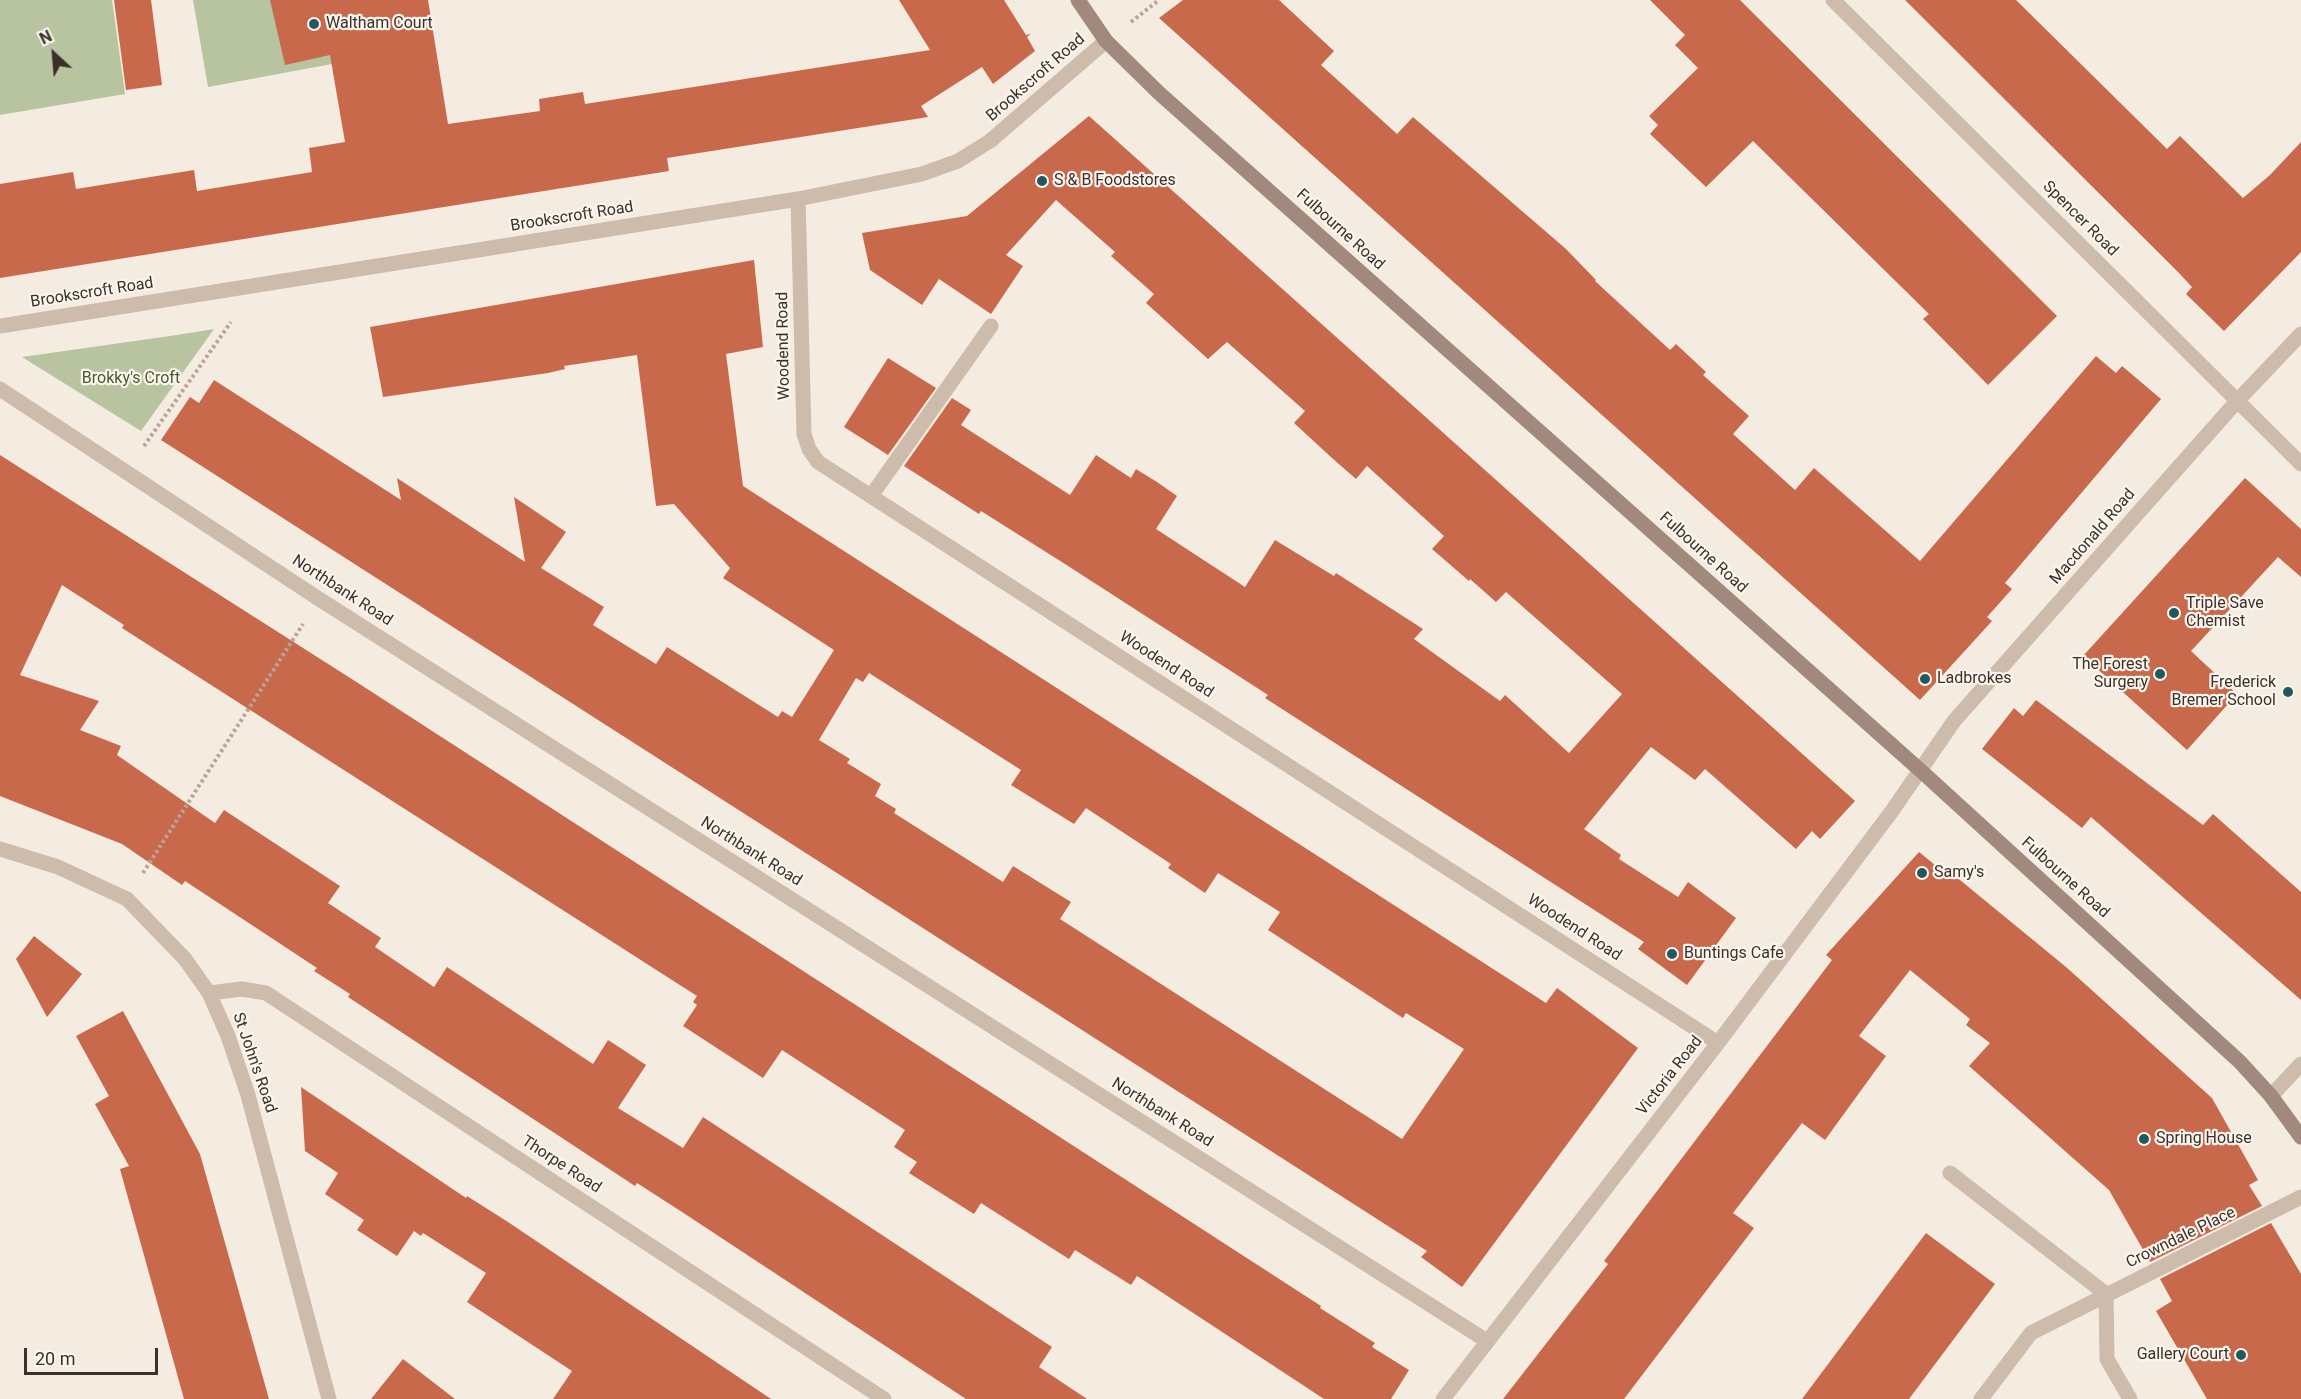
<!DOCTYPE html>
<style>
body{margin:0}
#map{position:relative;width:2301px;height:1399px;overflow:hidden;background:#f4ebe1;font-family:Roboto,sans-serif}
canvas{display:block}
.north{position:absolute;left:24px;top:24px;width:60px;height:60px;-webkit-text-stroke:4px #fbf5ee;paint-order:stroke;rotate:334deg;font-size:16px;font-weight:700;line-height:24px;text-align:center;color:#3b302b}
.north::after{content:'';display:block;margin:auto;width:21px;height:27px;background:#3b302b;clip-path:polygon(50% 0,100% 100%,50% 72%,0 100%)}
.scale{position:absolute;left:24px;top:1348px;width:134px;height:27px;box-sizing:border-box;border:3px solid #3b302b;border-top:0;padding-left:8px;font-size:18px;line-height:21px;white-space:nowrap;color:#3b302b;-webkit-text-stroke:4px #fbf5ee;paint-order:stroke}
</style>
<div id="map">
<canvas width="2301" height="1399"></canvas>
<div class="north">N</div>
<div class="scale">20 m</div>
</div>
<script>
const ctx = document.querySelector('canvas').getContext('2d');
ctx.lineJoin = 'round';
function paint(path, color) { ctx.fillStyle = color; ctx.fill(path, 'evenodd'); }
const poly = rows => new Path2D(rows.map(r => 'M' + r).join(''));
function trace(path, color, width, dash) { ctx.strokeStyle = color; ctx.lineWidth = width; ctx.lineCap = dash ? 'butt' : 'round'; ctx.setLineDash(dash || []); ctx.stroke(path); }
function drawText(font, color, halo, rows, align = 'center') {
  ctx.font = font + ' Roboto,sans-serif'; ctx.lineWidth = 4.5; ctx.setLineDash([]); ctx.textBaseline = 'middle'; ctx.strokeStyle = halo; ctx.fillStyle = color; for (const [text, x, y, turn = 0] of rows) {
    ctx.save(); ctx.translate(x, y); ctx.rotate((+turn || 0) * Math.PI / 180); ctx.textAlign = isNaN(turn) ? turn : align; if (halo) ctx.strokeText(text, 0, 0); ctx.fillText(text, 0, 0); ctx.restore();
  }
}
const green = poly([
 [0,0,112,0,125,94,0,115],
 [193,0,270,0,357,48,418,48,208,87],
 [214,329,141,431,22,357,177,335]
]);
const building = poly([
 [114,0,151,0,162,85,126,90],
 [270,0,428,0,448,124,540,111,539,99,583,92,585,104,930,50,899,0,1004,0,1026,35,1031,34,1027,37,1035,51,993,84,982,67,921,106,928,117,667,158,669,171,0,278,0,184,73,172,76,189,194,170,197,191,312,172,309,148,345,142,330,55,285,65],
 [1183,0,1279,0,1334,51,1321,65,1397,134,1413,117,1566,249,1596,280,1595,281,1670,350,1676,344,1706,372,1703,375,1749,416,1733,434,1795,490,1814,468,1920,561,2096,356,2116,373,2122,366,2161,399,2005,583,2012,589,1987,617,1992,621,1920,700,1159,18],
 [1650,0,1740,0,2057,316,1988,385,1923,319,1929,314,1753,141,1706,187,1650,134,1658,125,1649,116,1698,68,1675,45,1685,35],
 [1905,0,2016,0,2167,149,2180,136,2243,198,2270,175,2301,142,2301,252,2224,331,2186,294,2192,287,2178,272],
 [1089,116,1855,801,1820,839,1812,831,1796,849,1705,769,1695,780,1651,747,1584,829,1621,855,1619,859,1678,897,1688,882,1736,918,1687,985,1638,949,1644,942,1265,698,1268,695,1065,564,981,511,979,514,904,466,952,398,971,410,961,425,1070,495,1096,455,1131,478,1136,469,1157,482,1177,496,1156,529,1245,587,1275,540,1334,576,1336,573,1423,629,1414,639,1500,701,1505,695,1569,753,1622,694,1506,592,1496,602,1470,579,1469,581,1432,549,1444,536,1367,466,1356,479,1332,458,1294,423,1305,411,1227,342,1208,359,1146,303,1154,294,1111,256,1115,252,1056,200,1006,255,1023,266,991,314,939,279,922,305,870,270,862,233,967,216],
 [754,260,763,347,726,354,743,486,1546,1003,1557,988,1638,1048,1462,1287,1421,1257,1427,1251,161,440,190,397,199,403,214,380,401,500,397,478,525,562,514,497,566,532,541,568,604,607,593,625,656,664,667,647,778,717,782,711,792,717,834,650,723,578,730,568,674,504,656,506,637,355,564,366,565,369,548,373,383,397,370,327],
 [869,673,1021,770,1011,785,1074,824,1086,808,1171,864,1168,868,1205,893,1218,873,1280,912,1268,930,1403,1018,1406,1013,1464,1049,1402,1139,1060,919,1071,902,1013,866,1003,882,894,813,896,809,875,796,881,784,847,763,850,759,819,740,856,678,863,682],
 [888,358,936,388,888,455,844,427],
 [0,455,358,683,1321,1306,1320,1308,1375,1343,1372,1347,1409,1370,1391,1399,1324,1399,1137,1276,1131,1285,1075,1250,1069,1259,981,1203,974,1214,909,1173,917,1162,894,1147,905,1130,782,1050,763,1078,683,1026,697,1005,693,1002,697,996,122,628,124,625,62,585,20,675,99,701,80,730,121,746,117,755,215,823,224,810,340,886,328,903,381,938,375,947,434,987,447,967,593,1064,608,1040,628,1053,646,1065,618,1108,683,1148,703,1117,1052,1347,1039,1367,1087,1399,966,1399,682,1212,637,1183,635,1186,348,997,350,994,314,971,317,968,185,881,182,885,122,844,0,796],
 [2245,478,2301,529,2301,577,2278,557,2191,651,2237,694,2187,750,2083,656],
 [2036,700,2203,825,2213,814,2301,892,2301,1000,2091,817,2082,828,1982,749,2014,708,2023,716],
 [1919,852,1946,874,1949,871,2066,967,2212,1098,2258,1180,2249,1185,2262,1206,2150,1262,2109,1190,1969,1066,1990,1043,1966,1025,1970,1019,1910,970,1859,1036,1886,1056,1825,1140,1802,1123,1733,1213,1754,1228,1624,1399,1503,1399,1608,1264,1604,1261,1832,960,1826,955],
 [34,936,82,974,47,1017,16,959],
 [123,1011,200,1154,269,1399,184,1399,120,1169,129,1166,95,1104,109,1096,76,1036],
 [301,1087,466,1198,467,1196,508,1222,771,1399,553,1399,572,1371,467,1302,486,1273,423,1233,421,1236,414,1231,397,1256,357,1230,364,1220,325,1194,338,1173,305,1151],
 [2271,1223,2301,1274,2301,1399,2207,1399,2156,1311,2172,1301,2160,1279],
 [1926,1233,1995,1284,1909,1399,1802,1399],
 [403,1359,455,1399,371,1399]
]);
const path = poly([
 [1131,22,1159,0],
 [144,446,231,322],
 [143,873,303,624]
]);
const service = poly([
 [871,496,991,326],
 [2271,1096,2301,1064],
 [1950,1173,2106,1294]
]);
const minor = poly([
 [1833,0,2301,464],
 [798,199,804,434,809,449,818,462,1718,1043],
 [0,326,798,199,922,174,958,161,990,141,1106,41],
 [0,389,319,599,1487,1341],
 [0,849,58,867,127,899,185,959,209,993,228,1036,248,1095,329,1399],
 [209,993,242,989,266,993,884,1399],
 [2106,1294,2107,1359,2130,1399],
 [1443,1399,1718,1043,1892,811,1954,721,2238,400,2301,334],
 [1981,1399,2031,1333,2301,1197]
]);
const secondary = poly([
 [1078,0,1106,41,1159,93,1920,770,2240,1062,2271,1096,2301,1137]
]);
const markers = [
 [314,24,6,"#1f5a5e"],
 [1042,181,6,"#1f5a5e"],
 [2174,613,6,"#1f5a5e"],
 [2160,674,6,"#1f5a5e"],
 [1925,679,6,"#1f5a5e"],
 [2288,692,6,"#1f5a5e"],
 [1922,873,6,"#1f5a5e"],
 [1672,954,6,"#1f5a5e"],
 [2144,1139,6,"#1f5a5e"],
 [2241,1355,6,"#1f5a5e"]
];
const poiNames = [
 ["Waltham Court",326,24],
 ["S & B Foodstores",1054,181],
 ["Triple Save",2186,604],
 ["Chemist",2186,622],
 ["The Forest",2148,665,"right"],
 ["Surgery",2148,683,"right"],
 ["Ladbrokes",1937,679],
 ["Frederick",2276,683,"right"],
 ["Bremer School",2276,701,"right"],
 ["Samy's",1934,873],
 ["Buntings Cafe",1684,954],
 ["Spring House",2156,1139],
 ["Gallery Court",2229,1355,"right"]
];
const streetNames = [
 ["Brookscroft Road",1036,78,-41],
 ["Brookscroft Road",572,217,-9],
 ["Spencer Road",2080,219,45],
 ["Fulbourne Road",1340,230,42],
 ["Brookscroft Road",92,293,-9],
 ["Woodend Road",784,346,-91],
 ["Macdonald Road",2093,537,-49],
 ["Fulbourne Road",1703,553,42],
 ["Northbank Road",342,591,33],
 ["Woodend Road",1166,665,33],
 ["Northbank Road",751,852,32],
 ["Fulbourne Road",2065,878,42],
 ["Woodend Road",1574,928,33],
 ["St John's Road",254,1063,71],
 ["Victoria Road",1670,1076,-52],
 ["Northbank Road",1162,1113,32],
 ["Thorpe Road",561,1165,33],
 ["Crowndale Place",2181,1238,-26]
];
const parkNames = [
 ["Brokky's Croft",131,379]
];
paint(green, '#b8c4a0');
paint(building, '#c8694b');
trace(path, '#b9a596', 4, [3, 3]);
trace(service, '#cdbbac', 15);
trace(minor, '#cdbbac', 15);
trace(secondary, '#a18a7d', 15);
for (const [x, y, r, color] of markers) { const dot = new Path2D(); dot.arc(x, y, r, 0, 2 * Math.PI); ctx.fillStyle = color; ctx.fill(dot); trace(dot, '#fbf5ee', 2); }
drawText('16px', '#3b302b', '#fbf5ee', poiNames, 'left');
drawText('16px', '#3b302b', '#fbf5ee', streetNames);
drawText('16px', '#4a5a2e', '#fbf5ee', parkNames);
</script>
